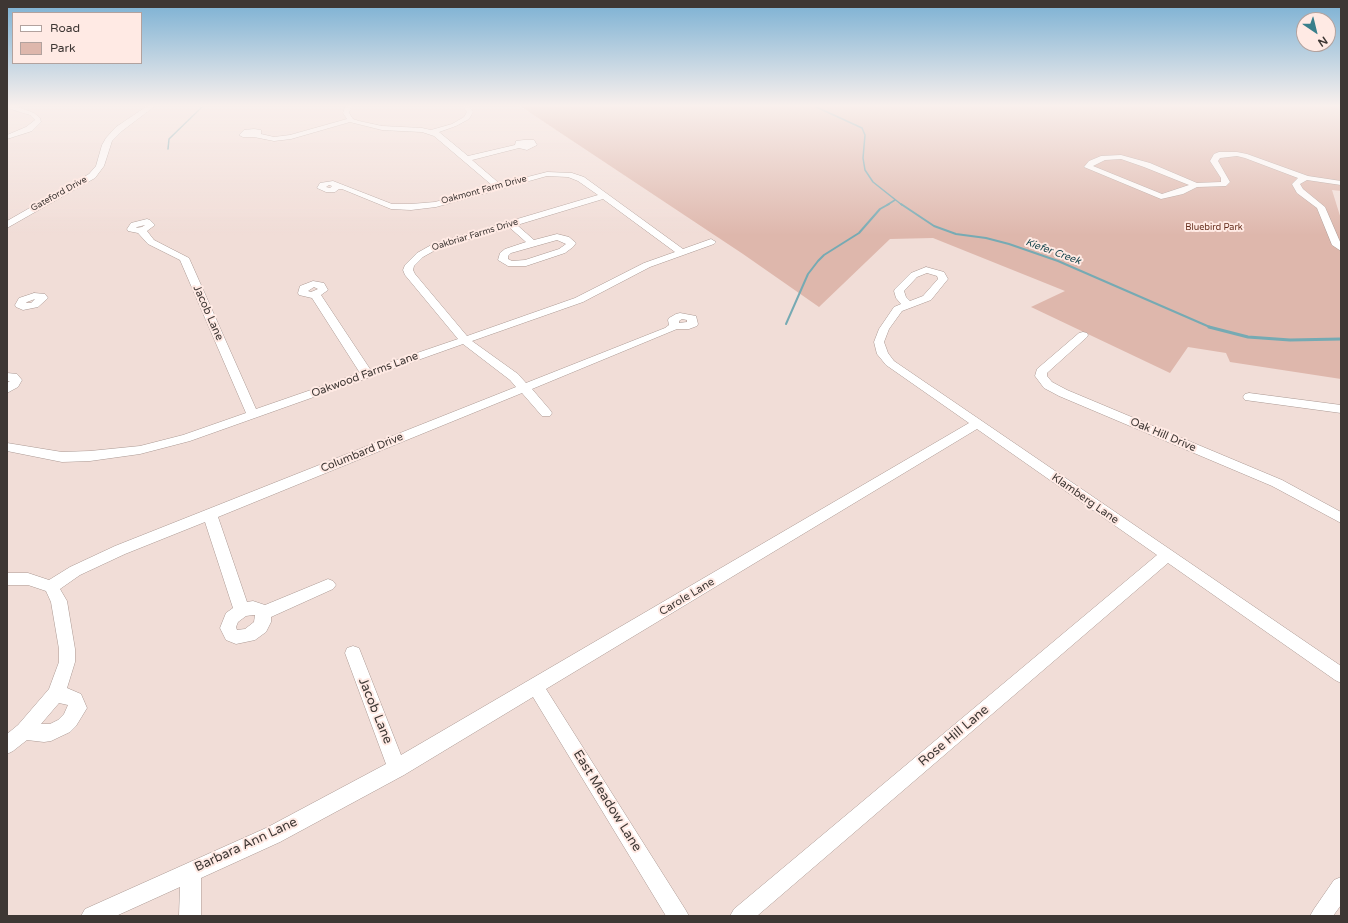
<!DOCTYPE html>
<style>
body{margin:0}
#map{position:relative;width:1348px;height:923px;overflow:hidden;background:#f1ddd7;font-family:"Varela Round",sans-serif}
canvas{display:block}
.frame{position:absolute;inset:0;border:8px solid #3e3734;pointer-events:none}
.legend{position:absolute;left:12px;top:12px;width:130px;height:52px;box-sizing:border-box;background:#ffeae4;border:1px solid #b2a29e;margin:0;padding:5px 7px;list-style:none;font-size:12px;color:#3e3734}
.legend li{display:flex;align-items:center;gap:8px;height:20px}
.legend b{width:20px;border:1px solid #b2a29e}
.north{position:absolute;left:1296px;top:12px;width:40px;height:40px;box-sizing:border-box;background:#ffeae4;border:1px solid #b2a29e;border-radius:50%;rotate:145deg;font-size:11px;font-weight:700;line-height:16px;text-align:center;color:#3e3734}
.north::after{content:'';display:block;margin:auto;width:14px;height:18px;background:#397f8b;clip-path:polygon(50% 0,100% 100%,50% 72%,0 100%)}
</style>
<div id="map">
<canvas width="1348" height="923"></canvas>
<div class="frame"></div>
<ul class="legend">
<li><b style="height:5px;background:#fff"></b>Road</li>
<li><b style="height:11px;background:#deb7ac"></b>Park</li>
</ul>
<div class="north">N</div>
</div>
<script>
const ctx = document.querySelector('canvas').getContext('2d');
ctx.lineJoin = 'round';
function paint(path, color) { ctx.fillStyle = color; ctx.fill(path, 'evenodd'); }
const poly = rows => new Path2D(rows.map(r => 'M' + r).join(''));
function trace(path, color, width, dash) { ctx.strokeStyle = color; ctx.lineWidth = width; ctx.lineCap = dash ? 'butt' : 'round'; ctx.setLineDash(dash || []); ctx.stroke(path); }
function drawText(font, color, halo, rows, align = 'center') {
  ctx.font = font + ' "Varela Round",sans-serif'; ctx.lineWidth = 4; ctx.setLineDash([]); ctx.textBaseline = 'middle'; ctx.strokeStyle = halo; ctx.fillStyle = color; for (const [text, x, y, turn = 0] of rows) {
    ctx.save(); ctx.translate(x, y); ctx.rotate((+turn || 0) * Math.PI / 180); ctx.textAlign = isNaN(turn) ? turn : align; if (halo) ctx.strokeText(text, 0, 0); ctx.fillText(text, 0, 0); ctx.restore();
  }
}
const green = poly([
 [520,106,1341,106,1341,191,1332,190,1341,219,1341,379,1230,362,1226,353,1188,347,1170,373,1031,307,1065,291,933,238,890,239,819,307,743,254]
]);
const streamFar2 = poly([
 [814,106,862,128,865,135,863,158,865,170,873,182,902,205],
 [168,149,169,139,203,106],
 [887,205,895,200]
]);
const streamFar1 = poly([
 [901,204,934,226,956,234,986,238,1009,244,1058,261,1212,328],
 [786,324,808,274,818,261,824,255,859,233,880,209,889,204]
]);
const stream = poly([
 [1209,327,1248,337,1290,340,1341,339]
]);
const minor = poly([
 [7,106,16,106,34,113,40,118,41,122,32,131,7,139,7,135,26,127,35,120,30,115,7,108,7,106],
 [147,106,155,106,122,131,112,141,104,166,95,178,7,228,7,221,89,174,96,166,102,145,106,138,116,127,147,106],
 [345,106,351,106,349,113,353,119,359,121,382,126,422,128,431,130,452,124,464,117,467,112,462,106,469,106,473,112,469,119,456,126,439,132,468,156,515,145,516,141,524,140,534,140,537,145,527,150,519,148,472,160,500,184,547,172,572,173,584,177,683,249,711,239,716,242,714,244,650,267,583,302,472,341,518,374,526,383,665,328,669,325,668,320,669,318,676,314,680,313,696,316,698,324,697,326,689,329,677,329,532,389,550,410,552,413,550,416,542,416,522,393,218,517,247,602,253,601,265,605,328,579,333,581,336,585,333,589,271,617,271,622,266,632,255,640,236,644,226,640,220,628,226,613,233,608,205,522,125,554,80,575,60,589,67,601,75,649,75,662,67,688,81,694,87,708,76,726,70,732,51,741,44,742,27,740,13,751,7,754,7,734,18,725,49,689,59,662,59,649,51,602,46,591,28,585,7,585,7,573,28,573,49,580,70,567,115,546,516,387,510,380,463,344,190,441,140,454,90,461,62,462,7,451,7,443,62,452,90,451,140,446,183,435,246,413,180,260,148,244,138,233,128,231,127,229,131,223,147,219,150,220,155,225,147,231,154,240,189,258,256,409,360,373,312,298,299,295,298,293,300,286,313,281,324,283,328,290,321,295,370,369,458,339,405,275,403,270,405,265,417,253,433,244,598,195,578,181,568,177,547,176,436,207,411,210,391,209,342,189,339,189,335,192,326,192,317,188,320,183,333,181,392,204,411,204,435,202,493,186,434,136,422,132,382,130,350,122,291,139,274,141,254,137,243,137,239,135,244,130,254,129,261,130,261,134,274,137,290,135,347,119,343,113,345,106],
 [329,185,332,186,330,188,326,187,329,185],
 [603,199,675,252,644,263,575,298,467,336,415,274,413,270,414,266,423,257,439,248,509,227,526,242,505,249,500,253,498,260,508,266,526,266,565,253,573,247,576,243,569,237,557,234,534,240,517,225,603,199],
 [145,225,142,227,136,228,137,227,145,225],
 [557,240,566,244,559,249,525,260,512,261,508,259,508,256,511,253,557,240],
 [314,287,318,289,311,292,308,291,314,287],
 [682,319,687,320,687,322,679,323,679,321,682,319],
 [253,615,255,615,254,622,245,629,237,630,236,627,238,622,246,616,253,615],
 [59,703,68,705,64,714,58,720,50,724,41,724,59,703],
 [1219,152,1237,152,1247,154,1308,176,1341,181,1341,185,1307,180,1300,184,1303,189,1325,207,1341,244,1341,251,1332,245,1317,208,1297,193,1293,186,1292,184,1298,178,1245,158,1237,156,1220,158,1218,161,1230,182,1226,186,1197,187,1183,194,1161,199,1084,167,1089,161,1101,156,1121,155,1150,163,1197,183,1221,182,1221,178,1210,161,1214,154,1219,152],
 [1121,159,1144,167,1189,185,1162,194,1093,166,1105,160,1121,159],
 [926,267,944,272,948,279,931,300,902,311,889,329,884,342,888,353,894,361,1341,666,1341,683,1335,680,1168,563,757,916,730,916,734,909,1157,555,977,429,546,689,685,909,689,916,666,916,533,697,404,775,280,842,201,878,201,916,179,916,180,887,116,916,81,916,85,909,266,828,386,764,345,653,347,648,353,646,359,648,401,755,969,423,886,365,877,354,874,342,879,329,894,307,901,304,896,298,894,291,895,289,911,273,926,267],
 [927,273,937,276,938,279,923,296,910,301,906,297,904,291,917,277,927,273],
 [34,293,45,294,48,298,38,307,23,310,16,307,15,305,19,298,34,293],
 [35,299,31,303,26,303,27,302,35,299],
 [1083,332,1087,333,1088,335,1087,337,1047,373,1047,376,1052,382,1067,390,1282,480,1341,512,1341,523,1272,486,1059,396,1044,388,1035,376,1037,369,1079,333,1083,332],
 [7,373,17,374,22,380,18,387,7,393,7,383,10,381,7,381,7,373],
 [1249,393,1341,405,1341,413,1245,400,1243,397,1245,394,1249,393],
 [1341,877,1341,905,1333,916,1310,916,1314,909,1334,880,1341,877]
]);
const farStreetnames = [
 ["Oakmont Farm Drive",484,190,-15],
 ["Gateford Drive",59,194,-29],
 ["Oakbriar Farms Drive",475,235,-17]
];
const farParknames = [
 ["Bluebird Park",1214,228]
];
const farWaternames = [
 ["Kiefer Creek",1053,252,20]
];
const streetNames = [
 ["Jacob Lane",208,313,66],
 ["Oakwood Farms Lane",365,375,-20],
 ["Oak Hill Drive",1163,435,23],
 ["Columbard Drive",362,453,-22],
 ["Klamberg Lane",1085,499,35],
 ["Carole Lane",687,597,-31]
];
const nearStreetnames = [
 ["Jacob Lane",375,711,68],
 ["Rose Hill Lane",954,736,-40],
 ["East Meadow Lane",607,801,58],
 ["Barbara Ann Lane",246,845,-25]
];
paint(green, '#deb7ac');
trace(streamFar2, '#76aab3', 1.5);
trace(streamFar1, '#76aab3', 2);
trace(stream, '#76aab3', 3);
trace(minor, '#ab9993', 1);
paint(minor, '#fff');
const sky = ctx.createLinearGradient(0, 0, 0, 235);
sky.addColorStop(0, '#7ab0d3');
sky.addColorStop(0.45, '#f9f0ed');
sky.addColorStop(1, '#f9f0ed00');
ctx.fillStyle = sky;
ctx.fillRect(0, 0, 1348, 235);
drawText('9px', '#3e3734', '#ffeae4', farStreetnames);
drawText('9px', '#662d1c', '#ffeae4', farParknames);
drawText('italic 10px', '#15454d', '#ffeae4', farWaternames);
drawText('11px', '#3e3734', '#ffeae4', streetNames);
drawText('13px', '#3e3734', '#ffeae4', nearStreetnames);
</script>
